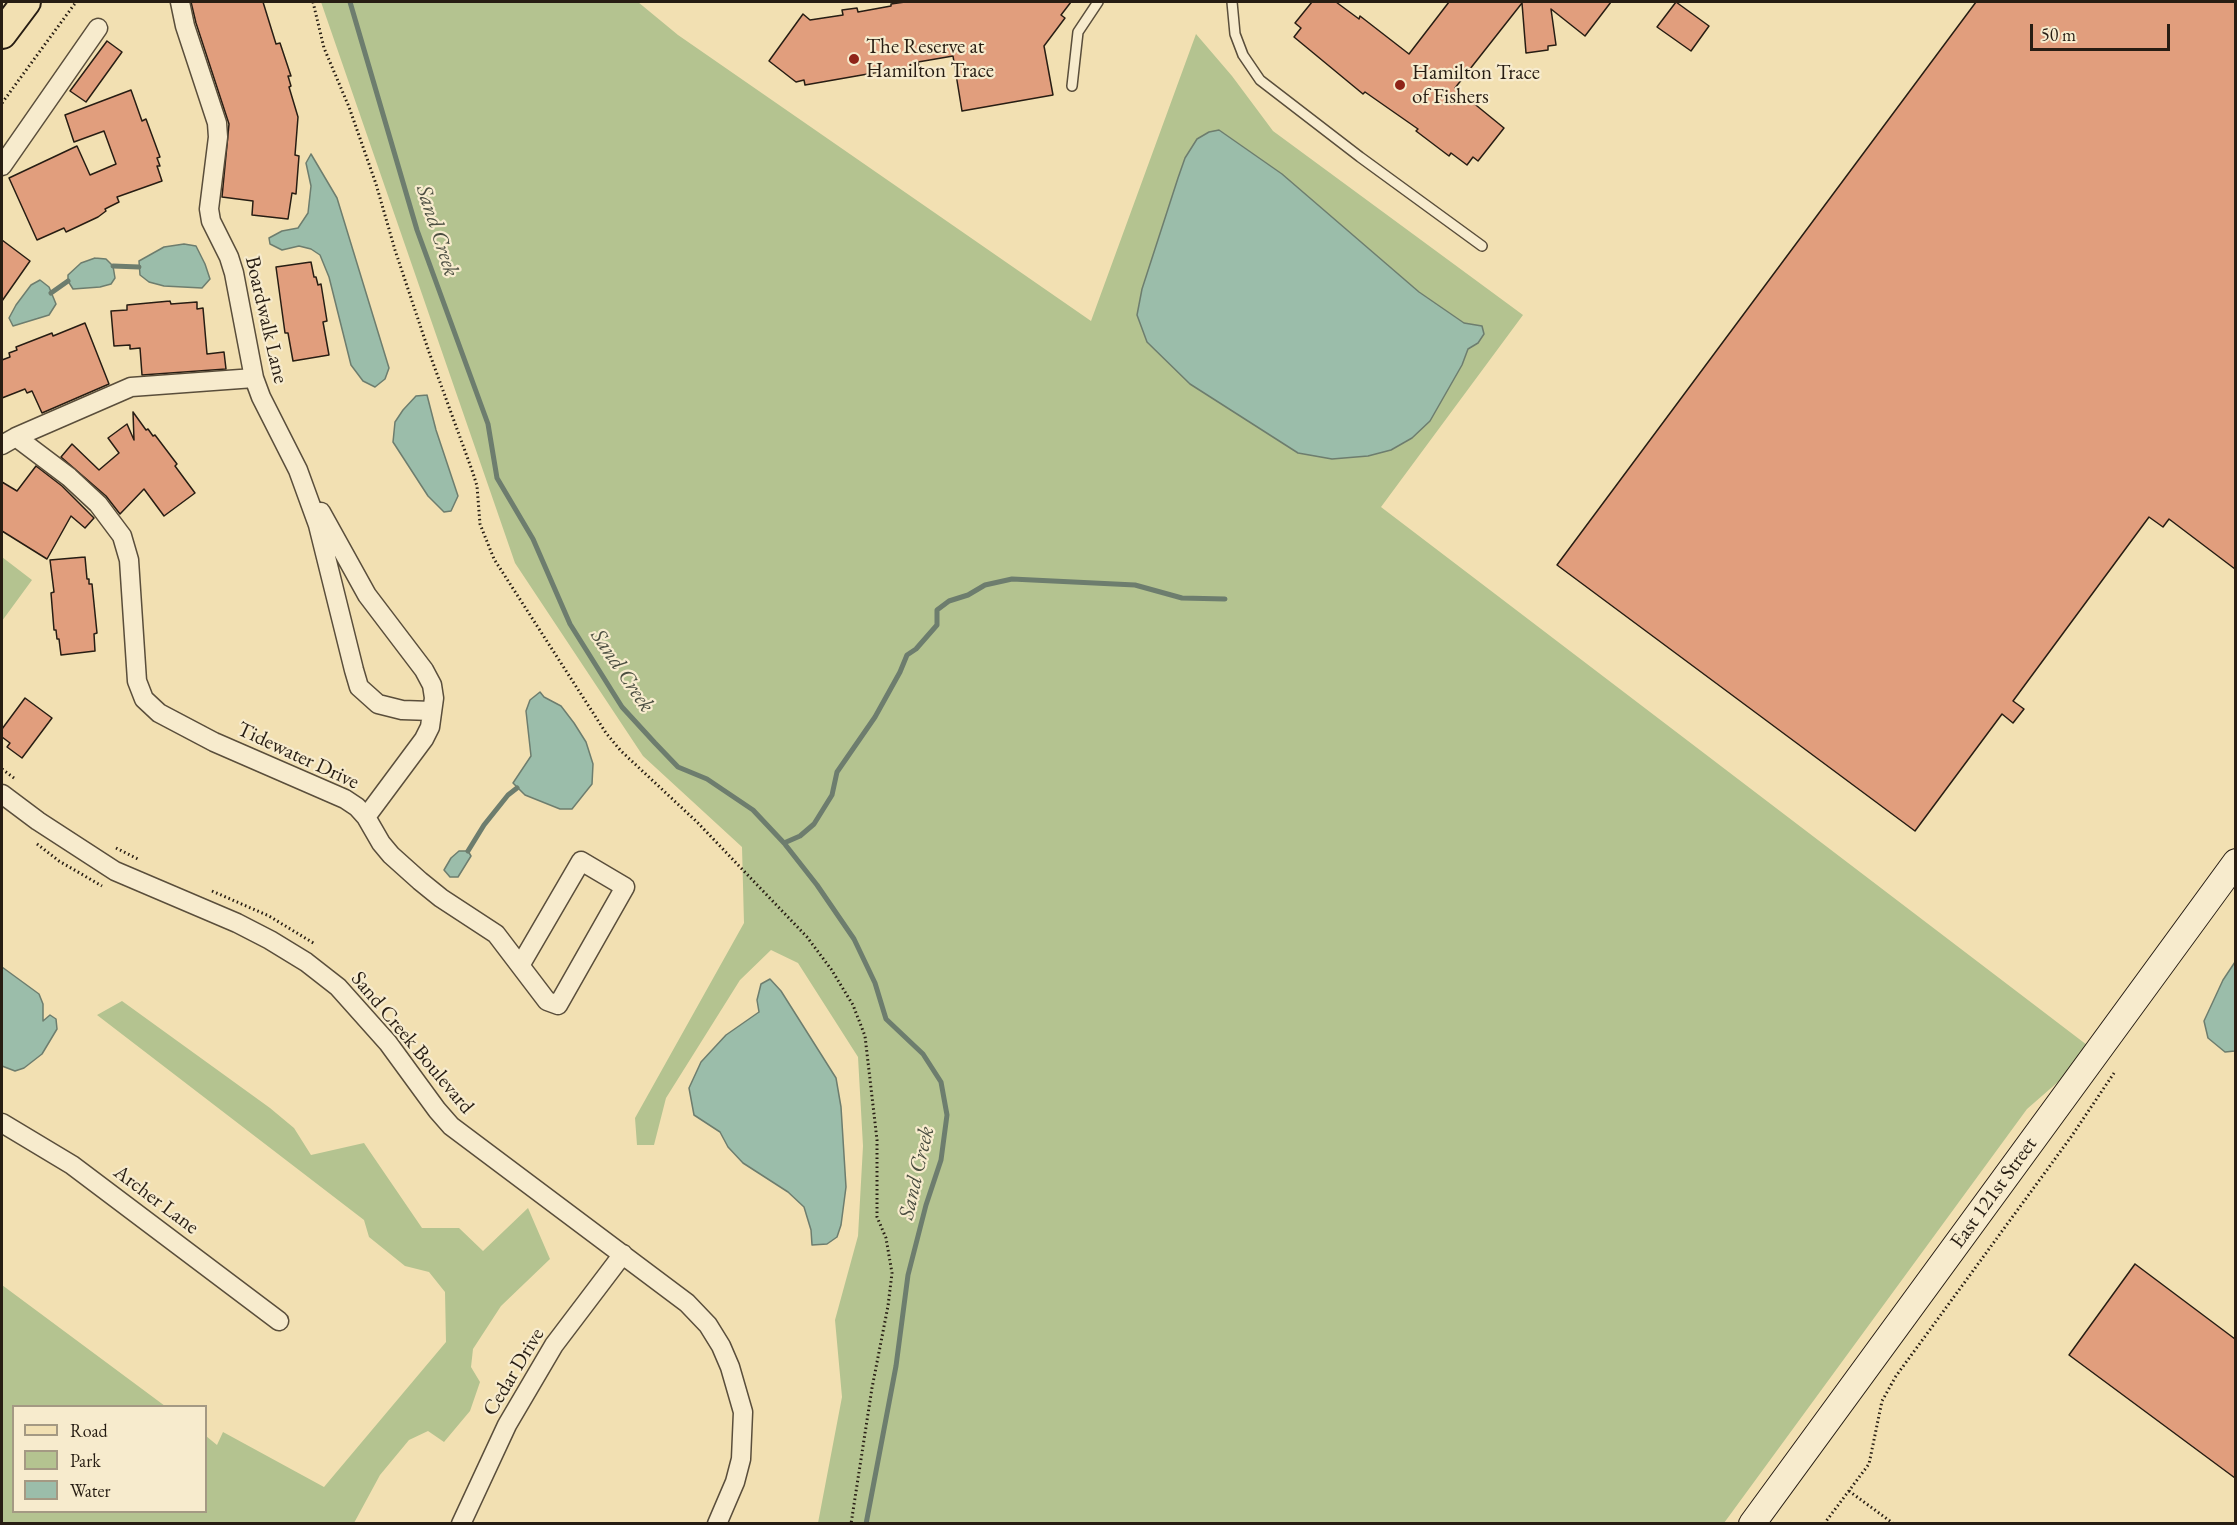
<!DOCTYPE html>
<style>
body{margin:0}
#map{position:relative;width:2237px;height:1525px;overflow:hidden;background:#f2e0b2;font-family:"EB Garamond",serif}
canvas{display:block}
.frame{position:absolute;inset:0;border:3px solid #271d13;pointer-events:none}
.legend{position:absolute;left:12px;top:1405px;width:195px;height:108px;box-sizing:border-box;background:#f7ebcd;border:2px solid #a49983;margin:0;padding:8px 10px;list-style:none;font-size:18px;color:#271d13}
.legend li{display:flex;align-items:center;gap:12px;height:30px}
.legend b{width:30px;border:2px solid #a49983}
.scale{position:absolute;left:2030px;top:24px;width:140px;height:27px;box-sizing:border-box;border:3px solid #271d13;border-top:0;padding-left:8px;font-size:18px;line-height:21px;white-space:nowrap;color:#271d13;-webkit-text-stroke:4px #f7ebcd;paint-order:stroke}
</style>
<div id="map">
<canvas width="2237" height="1525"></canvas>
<div class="frame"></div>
<ul class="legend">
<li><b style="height:8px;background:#f2e0b2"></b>Road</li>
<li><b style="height:16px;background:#b4c390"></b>Park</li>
<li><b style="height:16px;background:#9bbdaa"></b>Water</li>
</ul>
<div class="scale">50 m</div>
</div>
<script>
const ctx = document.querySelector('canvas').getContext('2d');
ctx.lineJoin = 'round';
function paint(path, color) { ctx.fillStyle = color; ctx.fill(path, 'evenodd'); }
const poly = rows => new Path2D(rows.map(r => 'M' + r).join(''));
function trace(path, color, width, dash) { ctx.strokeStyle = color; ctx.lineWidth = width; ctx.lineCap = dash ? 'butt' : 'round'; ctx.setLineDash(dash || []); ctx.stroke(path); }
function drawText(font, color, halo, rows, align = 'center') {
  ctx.font = font + ' "EB Garamond",serif'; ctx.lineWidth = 4.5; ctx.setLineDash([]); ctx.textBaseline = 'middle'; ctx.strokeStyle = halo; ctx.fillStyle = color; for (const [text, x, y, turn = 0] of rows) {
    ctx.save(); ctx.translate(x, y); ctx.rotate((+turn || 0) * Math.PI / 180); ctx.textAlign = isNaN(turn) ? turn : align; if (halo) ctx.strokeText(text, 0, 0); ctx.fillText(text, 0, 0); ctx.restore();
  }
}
const green = poly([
 [321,2,638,2,678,35,1091,321,1196,34,1232,76,1273,131,1523,315,1381,507,2087,1045,2074,1068,2027,1109,1724,1523,818,1523,842,1397,835,1320,858,1236,863,1146,858,1057,798,963,771,950,740,980,666,1098,654,1145,637,1145,635,1118,744,923,742,847,643,756,515,563],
 [1219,130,1282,174,1419,292,1464,323,1475,326,1478,342,1468,349,1462,365,1298,453,1238,414,1137,315,1142,289,1185,158],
 [2,557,32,580,2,621],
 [122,1001,270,1108,294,1128,311,1155,364,1143,422,1228,459,1228,483,1251,528,1208,550,1259,501,1306,473,1349,471,1367,480,1382,470,1411,444,1442,428,1431,409,1440,380,1475,354,1523,2,1523,2,1285,165,1406,14,1406,14,1512,206,1512,206,1436,217,1445,223,1432,324,1487,446,1342,445,1292,429,1272,405,1266,369,1237,364,1220,97,1015]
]);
const water = poly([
 [1219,130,1282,174,1419,292,1464,323,1482,326,1484,334,1478,343,1468,349,1462,365,1430,421,1412,438,1391,450,1368,456,1332,459,1298,453,1190,384,1147,342,1137,315,1142,289,1178,178,1185,158,1197,139,1209,132,1219,130],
 [311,154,337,198,389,368,385,379,375,387,363,381,351,365,329,277,320,255,311,249,299,246,282,250,270,244,269,238,282,231,298,228,308,213,311,186,306,163,311,154],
 [184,244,196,246,205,264,210,279,202,288,164,286,149,282,140,275,139,261,164,247,184,244],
 [95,258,106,259,113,266,115,278,111,284,100,287,73,289,68,281,68,275,81,263,95,258],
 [40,280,49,287,56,304,49,315,13,326,9,318,16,305,31,285,40,280],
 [427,395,436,430,458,496,451,511,444,512,428,496,393,442,395,422,403,410,416,396,427,395],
 [540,692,544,697,561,706,574,723,586,742,593,764,592,784,572,809,560,809,525,795,513,783,531,756,526,711,530,700,540,692],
 [459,851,468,851,471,856,458,877,450,877,444,870,451,858,459,851],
 [2235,962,2235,1051,2225,1052,2208,1038,2204,1021,2223,980,2235,962],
 [2,967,39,994,43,1004,43,1021,50,1015,56,1019,57,1029,42,1054,24,1068,15,1071,2,1066,2,967],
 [770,979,781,991,836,1078,841,1107,846,1187,841,1225,837,1237,827,1244,812,1245,811,1230,804,1207,788,1192,743,1163,728,1147,720,1132,694,1115,689,1088,701,1062,726,1035,759,1012,757,1000,761,984,770,979]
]);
const stream = poly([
 [350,2,417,230,488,424,497,478,533,539,570,624,622,707,655,743,678,767,707,779,753,810,784,843,817,885,854,939,875,983,886,1019,923,1054,941,1082,947,1115,941,1160,926,1205,908,1275,896,1366,866,1524],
 [113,266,139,267],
 [51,293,68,281],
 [784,843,800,836,814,824,832,795,837,772,875,717,900,672,907,655,916,649,937,625,937,610,949,601,968,595,985,585,1012,579,1135,585,1182,598,1225,599],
 [468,851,484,825,508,795,517,788]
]);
const building = poly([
 [191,2,263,2,276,44,280,43,291,76,288,76,291,86,289,87,298,117,295,155,299,156,296,194,292,193,288,219,252,215,253,201,222,197,229,124,196,23,191,2],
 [905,2,1071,2,1061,15,1065,18,1044,46,1053,95,962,111,953,56,918,62,919,67,902,70,902,68,805,85,804,80,796,82,769,61,803,14,810,20,843,15,842,10,857,8,858,12,891,6,891,4,905,2],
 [1312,2,1336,2,1359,19,1360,16,1409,54,1449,2,1611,2,1585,36,1551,9,1556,45,1548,46,1548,50,1526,53,1522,3,1455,88,1504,128,1478,161,1473,157,1467,165,1451,153,1449,156,1416,131,1418,129,1365,92,1363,94,1294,37,1301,28,1295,23,1312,2],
 [1676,2,1709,26,1691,51,1657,27,1676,2],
 [1976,2,2235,2,2235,569,2169,519,2163,527,2149,517,2013,701,2024,709,2013,723,2002,714,1915,831,1557,565,1976,2],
 [107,41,122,52,86,102,70,91,107,41],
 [131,90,142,121,146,119,160,157,157,158,160,166,157,166,162,181,117,197,119,202,105,209,106,211,98,217,66,232,64,228,37,240,9,178,77,146,90,175,116,164,104,131,74,142,65,115,131,90],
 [2,240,30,261,2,301,2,240],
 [311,262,314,277,316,277,318,285,321,284,327,321,323,322,329,355,293,361,288,333,285,333,276,267,311,262],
 [170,301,171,304,197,302,197,309,203,308,207,354,224,352,226,369,142,375,140,348,130,349,130,345,114,346,111,311,127,310,127,305,170,301],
 [85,323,109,384,42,413,32,391,27,393,25,389,2,398,2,360,10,357,9,353,17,350,16,347,52,333,53,336,85,323],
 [133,412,146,430,148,429,153,436,155,435,177,464,175,466,195,493,164,516,144,489,120,514,106,496,61,457,72,444,99,470,119,453,108,438,127,424,134,440,133,412],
 [36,466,62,486,94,518,85,528,71,516,47,559,2,531,2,482,17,491,36,466],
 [85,557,87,579,89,579,89,584,92,584,97,633,94,634,95,651,61,655,59,639,57,639,56,630,54,630,51,593,54,592,50,560,85,557],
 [25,698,52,718,22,758,7,747,10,743,2,737,2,729,25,698],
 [2135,1264,2235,1339,2235,1478,2069,1355,2135,1264]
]);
const path = poly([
 [313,2,324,48,349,107,376,184,395,250,429,352,473,473,477,486,480,524,494,559,606,733,621,751,697,822,807,937,831,969,853,1005,865,1036,877,1140,877,1217,886,1238,892,1273,888,1306,872,1388,851,1524],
 [2,103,76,2],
 [2,769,14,778],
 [37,844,59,861,102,886],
 [116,848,140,860],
 [212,891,269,916,315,944],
 [1849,1491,1894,1524],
 [1824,1524,1869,1464,1882,1401,1896,1376,2071,1137,2114,1073]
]);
const lane = poly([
 [1232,2,1235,34,1243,55,1260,80,1360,157,1482,246],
 [1072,86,1078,32,1098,2]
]);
const street = poly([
 [180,2,185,26,217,123,218,137,209,209,211,221,229,257,234,273,254,378,261,397,298,470,318,525,354,670,359,687,378,704,402,710,432,711],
 [2,166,98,28],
 [16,437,69,477,98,504,122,536,129,560,137,681,144,699,159,713,214,742,345,799,357,807,366,817,381,843,391,855,420,881,441,898,496,934,547,1001,558,1005,625,887,581,861,521,964],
 [2,445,16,437,131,387,254,378],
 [321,512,367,595,424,670,432,685,434,698,430,727,424,739,366,817],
 [2,794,38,821,115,871,237,923,270,940,306,962,338,987,388,1043,437,1110,451,1126,687,1303,708,1325,721,1346,730,1367,743,1412,741,1459,735,1482,717,1524],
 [2,1123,72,1165,279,1321],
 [461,1524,507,1425,554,1345,623,1254]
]);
const secondary = poly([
 [1752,1524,2236,862]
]);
const primary = poly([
 [2,34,26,2]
]);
const markers = [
 [854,59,6,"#8f2418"],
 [1400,85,6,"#8f2418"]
];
const poiNames = [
 ["The Reserve at",866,47],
 ["Hamilton Trace",866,71],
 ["Hamilton Trace",1412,73],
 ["of Fishers",1412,97]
];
const streetNames = [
 ["Boardwalk Lane",266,320,77],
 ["Tidewater Drive",298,756,25],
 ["Sand Creek Boulevard",412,1043,50],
 ["East 121st Street",1994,1193,-54],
 ["Archer Lane",156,1200,37],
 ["Cedar Drive",514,1372,-59]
];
const waterNames = [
 ["Sand Creek",437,231,72],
 ["Sand Creek",622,671,56],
 ["Sand Creek",917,1173,-77]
];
paint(green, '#b4c390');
paint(water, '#9bbdaa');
trace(water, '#6d7d6e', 1.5);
trace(stream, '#6d7d6e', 5);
paint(building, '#e19e7d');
trace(building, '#271d13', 1.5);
trace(lane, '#5a4e3b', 12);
trace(street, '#5a4e3b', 21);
trace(secondary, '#271d13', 28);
trace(primary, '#271d13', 32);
trace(path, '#271d13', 3, [1.5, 3]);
trace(lane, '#f7ebcd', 9);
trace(street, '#f7ebcd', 18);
trace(secondary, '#f7ebcd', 26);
trace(primary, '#f2e0b2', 28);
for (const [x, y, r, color] of markers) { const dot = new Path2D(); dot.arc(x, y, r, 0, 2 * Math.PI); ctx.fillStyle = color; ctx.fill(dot); trace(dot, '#f7ebcd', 2); }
drawText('21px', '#271d13', '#f7ebcd', poiNames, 'left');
drawText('21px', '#271d13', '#f7ebcd', streetNames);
drawText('italic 22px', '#4a4d40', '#f7ebcd', waterNames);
</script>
